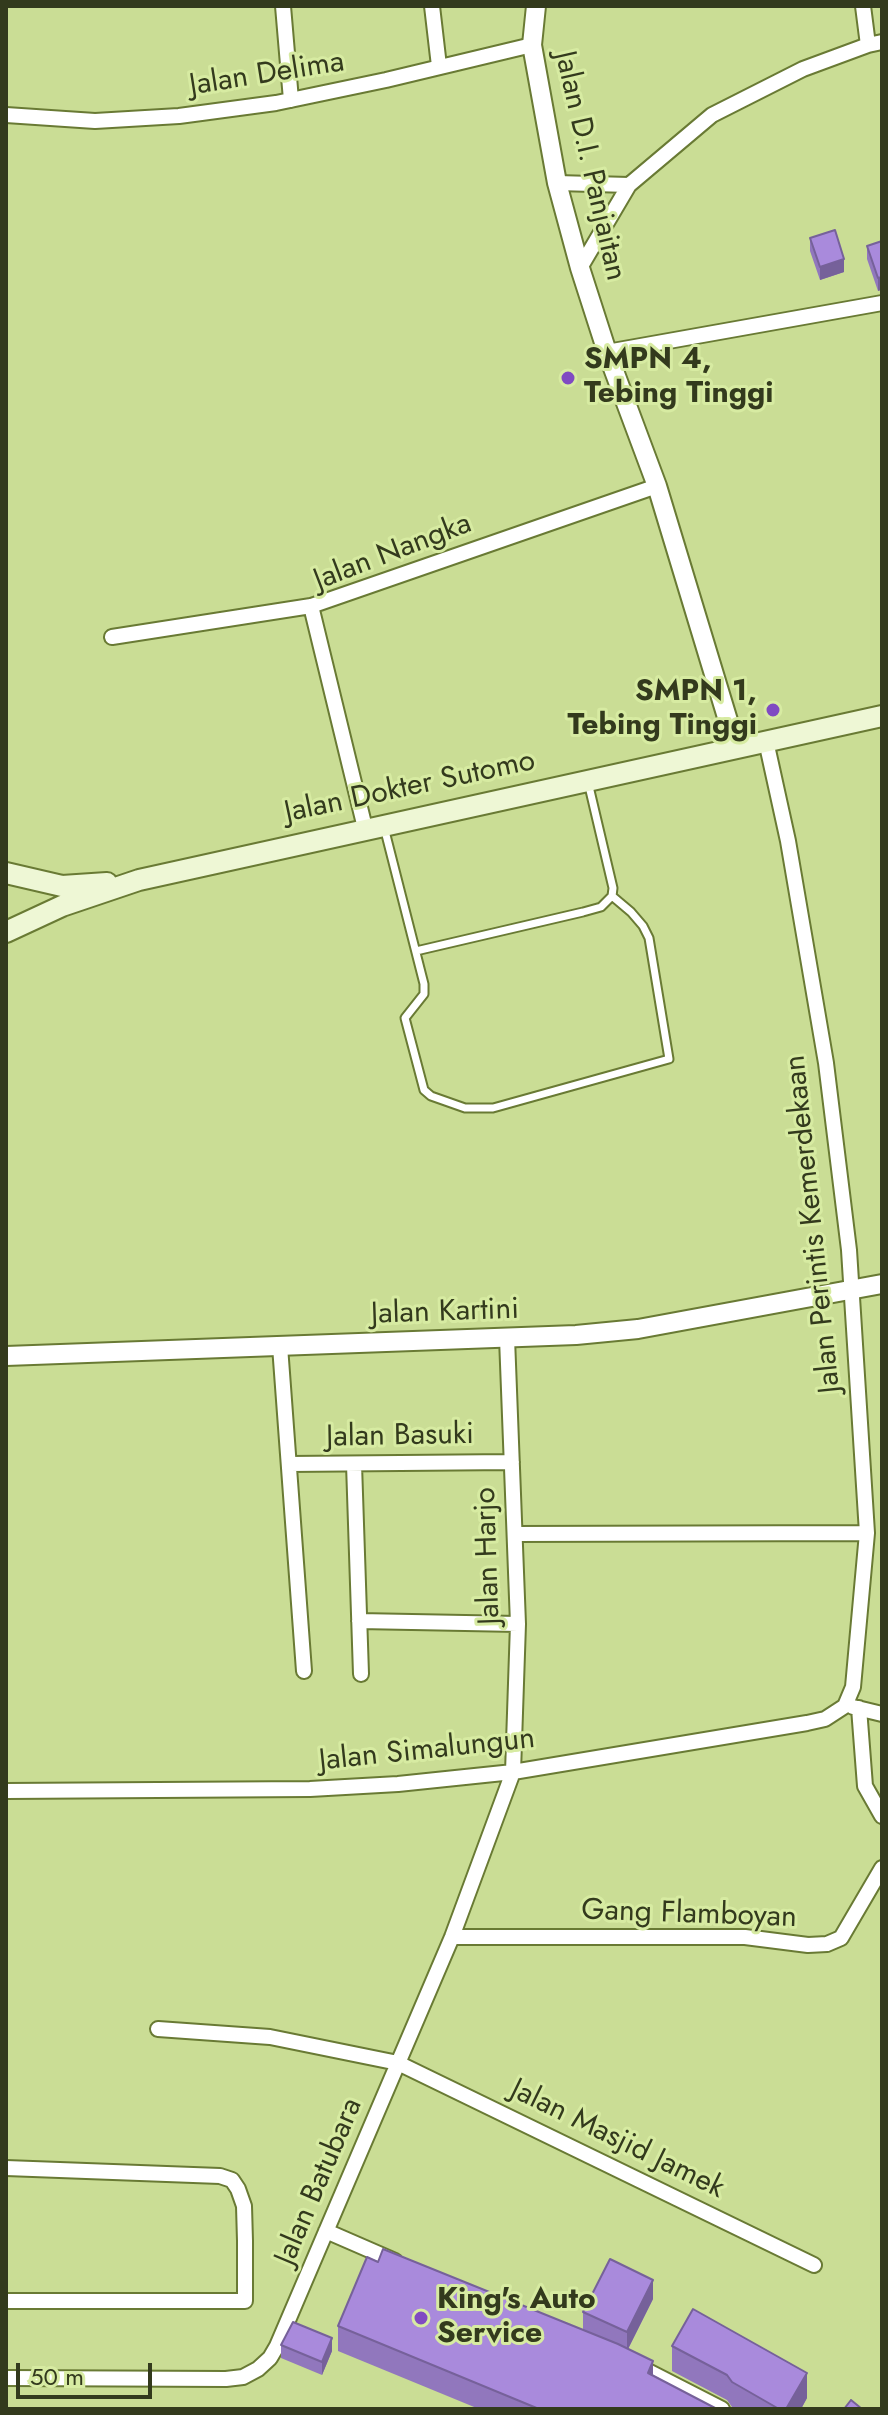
<!DOCTYPE html>
<style>
body{margin:0}
#map{position:relative;width:888px;height:2415px;overflow:hidden;background:#cadd95;font-family:Jost,sans-serif}
canvas{display:block}
.frame{position:absolute;inset:0;border:8px solid #333a1d;pointer-events:none}
.scale{position:absolute;left:16px;top:2363px;width:136px;height:36px;box-sizing:border-box;border:4px solid #333a1d;border-top:0;padding-left:10px;font-size:24px;line-height:28px;white-space:nowrap;color:#333a1d;-webkit-text-stroke:6px #d7eba2;paint-order:stroke}
</style>
<div id="map">
<canvas width="888" height="2415"></canvas>
<div class="frame"></div>
<div class="scale">50 m</div>
</div>
<script>
const ctx = document.querySelector('canvas').getContext('2d');
ctx.lineJoin = 'round';
const poly = rows => new Path2D(rows.map(r => 'M' + r).join(''));
function trace(path, color, width, dash) { ctx.strokeStyle = color; ctx.lineWidth = width; ctx.lineCap = dash ? 'butt' : 'round'; ctx.setLineDash(dash || []); ctx.stroke(path); }
function paint(path, color) { ctx.fillStyle = color; ctx.fill(path, 'evenodd'); }
function drawText(font, color, halo, rows, align = 'center') {
  ctx.font = font + ' Jost,sans-serif'; ctx.lineWidth = 6; ctx.setLineDash([]); ctx.textBaseline = 'middle'; ctx.strokeStyle = halo; ctx.fillStyle = color; for (const [text, x, y, turn = 0] of rows) {
    ctx.save(); ctx.translate(x, y); ctx.rotate((+turn || 0) * Math.PI / 180); ctx.textAlign = isNaN(turn) ? turn : align; if (halo) ctx.strokeText(text, 0, 0); ctx.fillText(text, 0, 0); ctx.restore();
  }
}
const service = poly([
 [384,827,424,984,424,994,405,1018,424,1090,431,1096,465,1108,493,1108,669,1059,649,938,643,926,631,912,612,896],
 [416,951,583,912,601,907,612,896,613,888,588,782]
]);
const minor = poly([
 [283,6,291,100],
 [432,6,439,66],
 [863,6,868,45],
 [6,115,95,121,179,116,276,103,386,80,532,45],
 [557,183,629,185],
 [580,268,629,185,712,115,803,69,868,45,882,42],
 [607,352,882,303],
 [311,606,365,828],
 [112,637,311,606,657,486],
 [766,741,788,841,826,1063,849,1250,867,1533,853,1687,845,1706],
 [280,1346,304,1671],
 [289,1464,512,1462],
 [354,1464,361,1674],
 [515,1534,867,1533],
 [359,1621,518,1624],
 [853,1707,882,1714],
 [859,1708,865,1786,882,1816],
 [6,1791,310,1789,398,1784,513,1772,807,1723,825,1719,845,1706],
 [452,1937,745,1937,808,1945,827,1944,841,1938,882,1868],
 [158,2029,270,2037,398,2063,814,2265],
 [6,2168,220,2176,232,2180,238,2189,244,2206,245,2241,245,2301,6,2301],
 [326,2231,395,2261],
 [638,2366,722,2409],
 [6,2378,226,2379,243,2377,258,2369,270,2358,277,2346,452,1937,513,1772,518,1624,507,1338]
]);
const tertiary = poly([
 [536,6,532,45,557,183,580,268,607,352,657,486,736,747],
 [6,1356,576,1335,638,1329,882,1284]
]);
const secondary = poly([
 [6,873,62,886,107,883],
 [6,932,62,906,139,880,882,716]
]);
const wall = poly([
 [810,238,844,272,820,280,810,251],
 [882,241,878,291,867,259,867,246],
 [378,2262,583,2330,583,2312,653,2299,628,2349,653,2375,717,2409,479,2409,338,2351,338,2326],
 [281,2345,332,2351,322,2375,281,2358],
 [672,2346,807,2398,801,2409,735,2409,732,2407,727,2400,672,2371]
]);
const shadedWall = poly([
 [844,259,844,272,820,280,820,267],
 [882,277,882,290,878,291,878,278],
 [653,2280,653,2299,627,2351,627,2332],
 [332,2338,332,2351,322,2375,322,2362],
 [653,2361,653,2385,648,2373],
 [807,2373,807,2398,801,2409,786,2409]
]);
const building = poly([
 [835,230,844,259,820,267,810,238,835,230],
 [882,241,882,277,878,278,867,246,882,241],
 [383,2249,618,2344,653,2361,648,2373,717,2409,539,2409,338,2326,367,2257,378,2262,383,2249],
 [610,2259,653,2280,627,2332,583,2312,610,2259],
 [693,2309,807,2373,786,2409,779,2409,732,2382,727,2375,672,2346,693,2309],
 [293,2322,332,2338,322,2362,281,2345,293,2322],
 [851,2400,862,2409,844,2409,851,2400]
]);
const markers = [
 [568,378,8,"#804bc2"],
 [773,710,8,"#804bc2"],
 [421,2318,8,"#804bc2"]
];
const streetNames = [
 ["Jalan Delima",267,75,-9],
 ["Jalan D.I. Panjaitan",589,166,77],
 ["Jalan Nangka",393,553,-21],
 ["Jalan Dokter Sutomo",410,788,-12],
 ["Jalan Perintis Kemerdekaan",814,1224,-96],
 ["Jalan Kartini",445,1313,-2],
 ["Jalan Basuki",400,1437,-1],
 ["Jalan Harjo",489,1556,-92],
 ["Jalan Simalungun",427,1751,-6],
 ["Gang Flamboyan",689,1915,2],
 ["Jalan Masjid Jamek",617,2140,26],
 ["Jalan Batubara",320,2182,-67]
];
const poiNames = [
 ["SMPN 4,",584,361],
 ["Tebing Tinggi",584,395],
 ["SMPN 1,",757,693,"right"],
 ["Tebing Tinggi",757,727,"right"],
 ["King's Auto",437,2301],
 ["Service",437,2335]
];
trace(service, '#697a34', 11);
trace(minor, '#697a34', 18);
trace(tertiary, '#697a34', 22);
trace(secondary, '#697a34', 24);
trace(service, '#fff', 7);
trace(minor, '#fff', 14);
trace(tertiary, '#fff', 18);
trace(secondary, '#eef7d5', 20);
paint(wall, '#9177bd');
paint(shadedWall, '#76619a');
paint(building, '#a98adc');
trace(building, '#76619a', 2);
for (const [x, y, r, color] of markers) { const dot = new Path2D(); dot.arc(x, y, r, 0, 2 * Math.PI); ctx.fillStyle = color; ctx.fill(dot); trace(dot, '#d7eba2', 3); }
drawText('30px', '#333a1d', '#d7eba2', streetNames);
drawText('bold 30px', '#333a1d', '#d7eba2', poiNames, 'left');
</script>
